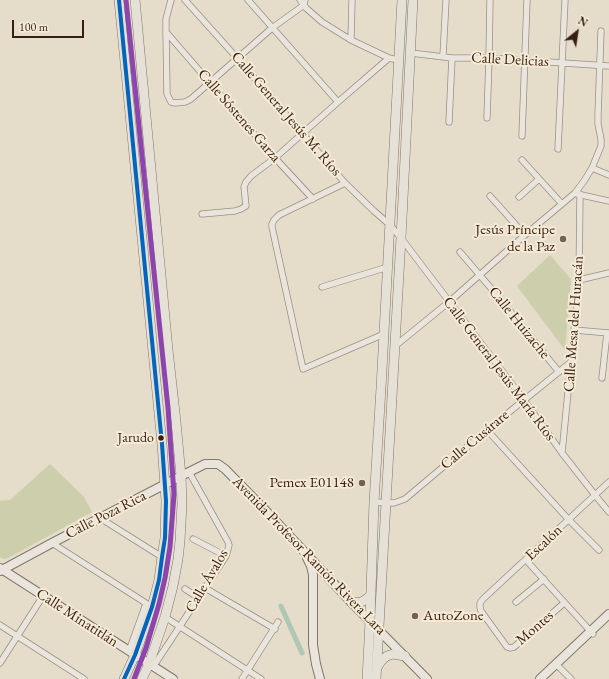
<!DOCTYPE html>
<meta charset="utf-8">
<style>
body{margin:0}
#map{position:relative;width:609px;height:679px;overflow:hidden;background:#e5dcc9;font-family:"EB Garamond",serif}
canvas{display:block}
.north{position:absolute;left:557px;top:12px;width:40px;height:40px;-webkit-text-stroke:3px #f5ebd5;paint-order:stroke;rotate:30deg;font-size:11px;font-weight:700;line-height:16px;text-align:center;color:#391f13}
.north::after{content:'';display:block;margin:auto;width:14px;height:18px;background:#391f13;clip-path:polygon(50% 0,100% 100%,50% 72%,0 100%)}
.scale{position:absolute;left:12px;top:20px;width:72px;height:18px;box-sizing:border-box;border:2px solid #391f13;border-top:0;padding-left:5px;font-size:12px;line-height:14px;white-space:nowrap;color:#391f13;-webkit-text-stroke:3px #f5ebd5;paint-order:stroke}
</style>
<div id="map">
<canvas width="609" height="679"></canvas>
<div class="north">N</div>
<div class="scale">100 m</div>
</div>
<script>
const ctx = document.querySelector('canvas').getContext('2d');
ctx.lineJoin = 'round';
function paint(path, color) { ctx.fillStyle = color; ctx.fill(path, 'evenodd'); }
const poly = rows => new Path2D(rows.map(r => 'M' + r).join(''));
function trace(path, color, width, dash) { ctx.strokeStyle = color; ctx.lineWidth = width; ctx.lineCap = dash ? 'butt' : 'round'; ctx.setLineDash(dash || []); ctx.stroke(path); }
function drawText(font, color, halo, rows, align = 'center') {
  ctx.font = font + ' "EB Garamond",serif'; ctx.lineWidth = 4; ctx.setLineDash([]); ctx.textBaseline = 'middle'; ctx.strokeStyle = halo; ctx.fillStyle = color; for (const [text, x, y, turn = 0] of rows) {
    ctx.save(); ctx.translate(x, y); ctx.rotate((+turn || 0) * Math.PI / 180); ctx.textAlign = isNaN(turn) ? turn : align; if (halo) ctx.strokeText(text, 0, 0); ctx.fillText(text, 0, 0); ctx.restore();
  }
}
const green = poly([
 [550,255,571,279,565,350,517,286],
 [50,464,84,497,92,512,8,558,3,559,0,557,0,501,10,500]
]);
const canal = poly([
 [281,606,302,653]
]);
const street = poly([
 [171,0,166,19,166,32,167,94,171,102,175,103,185,102,191,99,272,28,304,5,305,0],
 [185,0,237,58,345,183,374,211,390,225,401,238,524,400,562,453,595,495,609,512],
 [248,0,338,102],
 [300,0,306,8,322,22,351,40,389,58,398,60],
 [166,32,275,158,313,199],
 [351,40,352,0],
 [411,53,452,58,489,58,609,66],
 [443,56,446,0],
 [487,118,489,58,490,0],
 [449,122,452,58],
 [522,136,527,0],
 [558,149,565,0],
 [522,160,562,204],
 [592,168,609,175],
 [345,183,279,215,274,220,272,224,272,227,303,369,384,334],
 [577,194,609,201],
 [490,196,525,235],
 [519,197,539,179],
 [202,214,235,211,241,209,246,206,244,187,246,182,251,176,275,158,338,102,389,58],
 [460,252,501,300,559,372],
 [579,280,609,273],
 [322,287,388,267],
 [574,330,609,333],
 [395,346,449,302,525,235,575,193,584,181,592,168,601,146,601,139,598,124,598,115,601,31],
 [602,378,607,333],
 [487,430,569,520,599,550],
 [562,453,579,280,580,194],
 [374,502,394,503,405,499,487,430,571,362],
 [100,518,162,557],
 [193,539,226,556],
 [52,543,152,607],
 [526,560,593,634],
 [205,588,275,629],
 [185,589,199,598],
 [516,602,544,579],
 [564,603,514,647,510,648,507,647,481,611,480,607,480,603,483,599,609,482],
 [165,617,261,679],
 [0,625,84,679],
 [129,651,146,604],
 [0,663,43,596],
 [556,664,571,679],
 [153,667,205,588,226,556,228,549,229,545,228,542,189,472],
 [242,679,278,622]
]);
const secondary = poly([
 [307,558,311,566,313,575,313,645,316,664,320,679],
 [0,568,173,679],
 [0,571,52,543,181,476,205,464,218,464,225,469,267,512,352,603,427,679],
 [540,679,609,614]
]);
const primary = poly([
 [119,0,162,444,166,501,165,538,162,557,159,580,152,607,135,655,124,679],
 [135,0,168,350,176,422,181,476,182,504,180,541,178,559,173,586,165,617,149,664,142,679],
 [352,603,361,602,365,600,368,598,371,594],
 [377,668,379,664,383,659,387,656,393,654,405,656],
 [367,679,370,621,374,502,381,388,402,0],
 [376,679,401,238,413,0]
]);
const bus1 = poly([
 [119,0,162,444,166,501,165,538,162,557,159,580,152,607,135,655,124,679]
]);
const rail1 = poly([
 [126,0,168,408,174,494,170,547,165,578,159,604,146,648,134,679]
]);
const markers = [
 [563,239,4,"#756153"],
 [161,438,3.5,"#391f13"],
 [362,483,4,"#756153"],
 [415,616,4,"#756153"]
];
const busNames = [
 ["Jarudo",154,438]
];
const streetNames = [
 ["Calle Delicias",510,60,3],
 ["Calle General Jesús M. Ríos",286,114,49],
 ["Calle Sóstenes Garza",239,116,49],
 ["Calle Huizache",519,323,51],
 ["Calle Mesa del Huracán",574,324,-86],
 ["Calle General Jesús María Ríos",499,369,53],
 ["Calle Cusárare",475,440,-40],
 ["Calle Poza Rica",106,515,-27],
 ["Escalón",544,543,-43],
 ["Avenida Profesor Ramón Rivera Lara",309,556,46],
 ["Calle Ávalos",207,581,-60],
 ["Calle Minatitlán",77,618,33],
 ["Montes",535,628,-41]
];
const poiNames = [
 ["Jesús Príncipe",555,230],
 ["de la Paz",555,247],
 ["Pemex E01148",354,483],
 ["AutoZone",423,616,"left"]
];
paint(green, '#ccceac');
trace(canal, '#b1c6b5', 5);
trace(street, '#999084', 7);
trace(secondary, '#80776c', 10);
trace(primary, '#80776c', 10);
trace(street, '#eae5dc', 5.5);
trace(secondary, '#eae5dc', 8);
trace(primary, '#e6e1d7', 9);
trace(bus1, '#0065bd', 4);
trace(rail1, '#8e44ad', 5);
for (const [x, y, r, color] of markers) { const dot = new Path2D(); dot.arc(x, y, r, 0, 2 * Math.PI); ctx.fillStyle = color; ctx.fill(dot); trace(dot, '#f5ebd5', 1.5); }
drawText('14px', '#391f13', '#f5ebd5', busNames, 'right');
drawText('15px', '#391f13', '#f5ebd5', streetNames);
drawText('15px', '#391f13', '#f5ebd5', poiNames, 'right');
</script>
